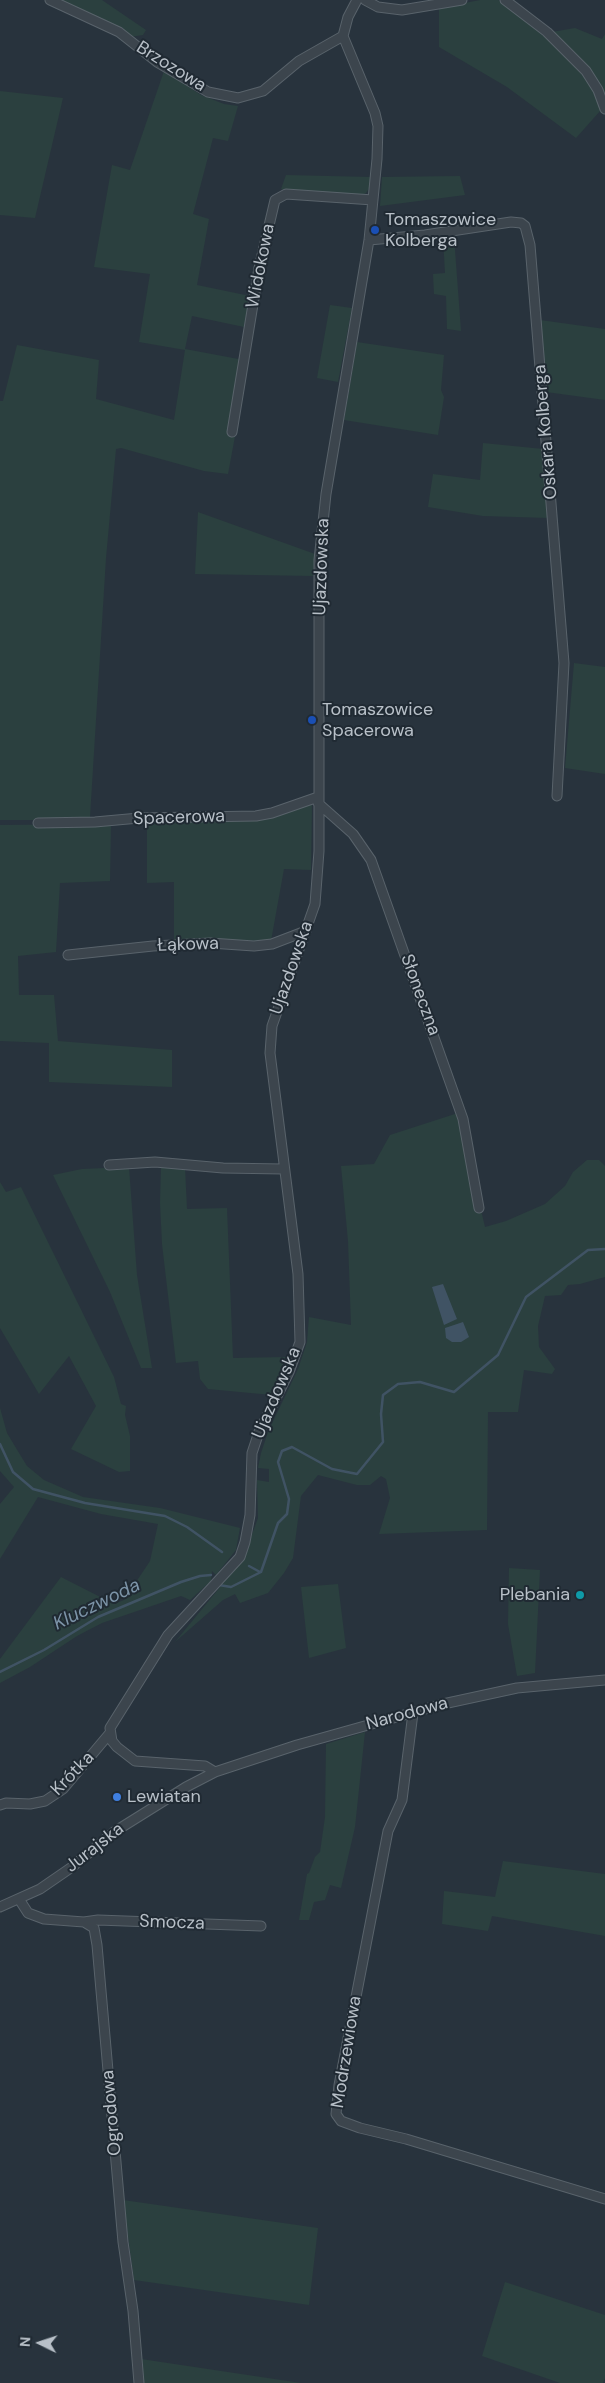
<!DOCTYPE html>
<meta charset="utf-8">
<style>
body{margin:0}
#map{position:relative;width:605px;height:2383px;overflow:hidden;background:#28333d;font-family:"DM Sans",sans-serif}
canvas{display:block}
.north{position:absolute;left:15px;top:2318px;width:50px;height:50px;-webkit-text-stroke:4px #202a33;paint-order:stroke;rotate:274deg;font-size:14px;font-weight:700;line-height:20px;text-align:center;color:#b8c0c8}
.north::after{content:'';display:block;margin:auto;width:18px;height:22px;background:#b8c0c8;clip-path:polygon(50% 0,100% 100%,50% 72%,0 100%)}
</style>
<div id="map">
<canvas width="605" height="2383"></canvas>
<div class="north">N</div>
</div>
<script>
const ctx = document.querySelector('canvas').getContext('2d');
ctx.lineJoin = 'round';
function paint(path, color) { ctx.fillStyle = color; ctx.fill(path, 'evenodd'); }
const poly = rows => new Path2D(rows.map(r => 'M' + r).join(''));
function trace(path, color, width, dash) { ctx.strokeStyle = color; ctx.lineWidth = width; ctx.lineCap = dash ? 'butt' : 'round'; ctx.setLineDash(dash || []); ctx.stroke(path); }
function drawText(font, color, halo, rows, align = 'center') {
  ctx.font = font + ' "DM Sans",sans-serif'; ctx.lineWidth = 4; ctx.setLineDash([]); ctx.textBaseline = 'middle'; ctx.strokeStyle = halo; ctx.fillStyle = color; for (const [text, x, y, turn = 0] of rows) {
    ctx.save(); ctx.translate(x, y); ctx.rotate((+turn || 0) * Math.PI / 180); ctx.textAlign = isNaN(turn) ? turn : align; if (halo) ctx.strokeText(text, 0, 0); ctx.fillText(text, 0, 0); ctx.restore();
  }
}
const green = poly([
 [59,0,102,0,146,30,143,35,130,37],
 [480,0,498,0,503,2,533,24,588,79,601,110,576,138,507,87,439,47,439,8],
 [575,28,602,39,605,34,605,99,552,32],
 [164,71,201,95,224,104,238,106,228,141,213,138,193,214,209,219,197,285,250,296,244,327,192,316,185,349,249,361,228,474,204,471,121,448,116,449,106,558,90,817,81,820,0,820,0,401,3,401,17,345,99,360,96,399,174,420,185,350,139,342,150,274,94,267,112,165,130,170],
 [0,91,63,98,35,218,0,215],
 [286,175,371,177,370,187,366,193,361,196,287,191,281,189],
 [460,176,465,195,380,206,382,177],
 [454,237,458,290,461,331,447,329,446,296,434,294,433,274,445,273,443,238],
 [330,305,352,308,338,382,317,378],
 [540,320,605,329,605,400,546,392],
 [357,342,444,355,441,390,444,397,438,435,344,420],
 [483,443,543,449,549,518,483,516,428,507,433,474,480,480],
 [198,512,315,554,313,576,195,574],
 [574,663,605,667,605,774,565,768],
 [312,803,311,870,284,869,271,941,174,940,174,882,147,883,147,821,257,819],
 [111,824,110,881,60,883,56,952,18,956,19,995,54,995,58,1041,172,1050,172,1087,49,1082,49,1043,0,1041,0,825],
 [458,1113,485,1227,506,1221,545,1204,565,1186,573,1172,587,1160,599,1160,605,1166,605,1277,580,1284,568,1285,561,1295,545,1296,538,1326,539,1347,555,1369,552,1374,524,1370,518,1412,488,1412,487,1530,379,1534,390,1498,386,1479,381,1476,370,1485,357,1485,318,1475,301,1496,293,1558,284,1573,268,1593,240,1603,235,1594,223,1600,175,1642,243,1559,258,1518,257,1480,269,1482,269,1469,258,1468,261,1453,268,1432,298,1369,307,1342,309,1317,351,1325,348,1241,341,1166,374,1164,390,1135],
 [129,1167,137,1275,152,1368,141,1368,110,1292,53,1175,82,1169],
 [161,1167,185,1167,187,1209,227,1208,233,1358,286,1357,272,1395,208,1389,200,1379,198,1361,176,1363,162,1244,160,1203],
 [0,1182,6,1192,21,1187,114,1377,121,1404,126,1406,125,1415,130,1436,130,1471,119,1472,71,1449,96,1406,69,1356,39,1394,0,1328],
 [0,1408,7,1433,16,1448,27,1466,44,1480,83,1497,160,1508,240,1528,236,1550,216,1575,212,1571,211,1581,190,1600,181,1596,102,1623,77,1636,30,1667,0,1683,0,1659,61,1577,114,1604,124,1600,150,1561,158,1524,101,1514,38,1497,0,1559,0,1504,14,1487,0,1471],
 [509,1568,540,1570,535,1673,517,1676,508,1624],
 [338,1584,346,1648,309,1658,301,1587],
 [365,1732,355,1827,341,1888,330,1885,325,1900,314,1902,309,1920,299,1920,307,1874,309,1873,315,1857,320,1852,325,1817,326,1744],
 [503,1861,605,1874,605,1936,492,1916,488,1931,442,1924,444,1891,495,1897],
 [123,2200,318,2228,309,2305,134,2280],
 [505,2282,605,2315,605,2378,603,2383,560,2383,482,2356],
 [141,2359,301,2383,142,2383]
]);
const water = poly([
 [443,1284,457,1319,444,1325,432,1287],
 [463,1322,469,1337,461,1342,452,1342,446,1338,445,1328]
]);
const stream = poly([
 [0,1444,13,1472,33,1489,85,1503,165,1516,187,1527,222,1552],
 [249,1566,260,1572],
 [219,1585,231,1587,261,1572,278,1523,287,1514,289,1499,278,1462,282,1451,292,1447,332,1469,357,1474,383,1442,381,1414,383,1395,398,1384,420,1382,454,1392,498,1355,526,1297,588,1250,605,1249],
 [0,1672,44,1650,98,1617,181,1582,200,1576,211,1575]
]);
const minor = poly([
 [50,0,119,32,157,62,208,92,238,98,263,91,299,61,343,36],
 [365,0,378,7,402,10,462,0],
 [505,0,547,32,586,71,598,90,605,109],
 [343,36,348,17,357,0],
 [369,240,425,235,511,222,521,223,525,226,530,245,564,663,557,796],
 [232,432,259,268,275,200,286,194,373,200],
 [318,803,353,834,371,860,463,1119,479,1208],
 [38,823,95,822,139,818,256,816,272,813,318,797],
 [68,955,153,946,210,943,254,946,272,944,306,931],
 [109,1165,155,1162,223,1168,283,1169],
 [413,1713,402,1800,388,1831,339,2085,336,2114,341,2121,360,2128,406,2139,605,2199],
 [215,1772,205,1766,135,1761,117,1747,112,1741,110,1728,168,1635,240,1557,245,1542,250,1515,252,1453,259,1432,289,1372,300,1342,298,1274,270,1053,272,1026,315,904,319,851,319,560,326,494,369,240,377,159,378,126,375,113,343,36],
 [0,1805,6,1803,30,1804,45,1801,63,1789,110,1733],
 [19,1899,28,1913,44,1919,84,1922,94,1928,97,1945,123,2242,133,2311,139,2383],
 [0,1907,40,1889,72,1867,114,1832,186,1787,215,1772,297,1745,443,1704,517,1688,605,1680],
 [84,1922,98,1920,261,1926]
]);
const markers = [
 [375,230,5,"#1a4fb4"],
 [312,720,5,"#1a4fb4"],
 [580,1595,5,"#0f9aa8"],
 [117,1797,5,"#3f7fe0"]
];
const streetNames = [
 ["Brzozowa",171,67,32],
 ["Widokowa",261,266,-79],
 ["Oskara Kolberga",546,432,-95],
 ["Ujazdowska",322,567,-88],
 ["Spacerowa",179,818,-2],
 ["Łąkowa",188,945,-2],
 ["Ujazdowska",292,968,-71],
 ["Słoneczna",420,995,70],
 ["Ujazdowska",277,1393,-67],
 ["Narodowa",407,1714,-15],
 ["Krótka",73,1774,-46],
 ["Jurajska",95,1848,-38],
 ["Smocza",172,1923,2],
 ["Modrzewiowa",347,2052,-81],
 ["Ogrodowa",112,2113,-95]
];
const poiNames = [
 ["Tomaszowice",385,220],
 ["Kolberga",385,241],
 ["Tomaszowice",322,710],
 ["Spacerowa",322,731],
 ["Plebania",570,1595,"right"],
 ["Lewiatan",127,1797]
];
const waterNames = [
 ["Kluczwoda",97,1605,-26]
];
paint(green, '#2b403f');
paint(water, '#405364');
trace(stream, '#405364', 2.5);
trace(minor, '#59636b', 11);
trace(minor, '#3c454d', 9);
for (const [x, y, r, color] of markers) { const dot = new Path2D(); dot.arc(x, y, r, 0, 2 * Math.PI); ctx.fillStyle = color; ctx.fill(dot); trace(dot, '#202a33', 2); }
drawText('18px', '#b8c0c8', '#202a33', streetNames);
drawText('18px', '#b8c0c8', '#202a33', poiNames, 'left');
drawText('italic 19px', '#7c94a8', '#202a33', waterNames);
</script>
